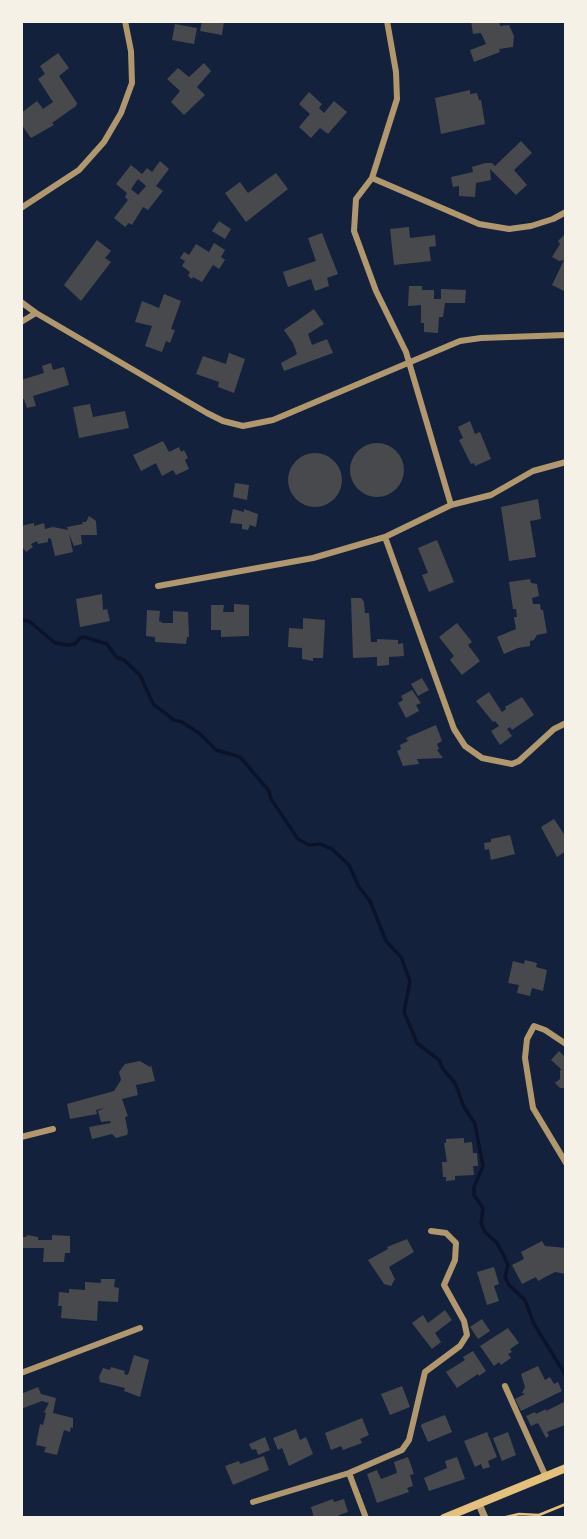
<!DOCTYPE html>
<style>
body{margin:0}
#map{position:relative;width:587px;height:1539px;overflow:hidden;background:#14213d;font-family:Roboto,sans-serif}
canvas{display:block}
.frame{position:absolute;inset:0;border:23px solid #f6f1e7;pointer-events:none}
</style>
<div id="map">
<canvas width="587" height="1539"></canvas>
<div class="frame"></div>
</div>
<script>
const ctx = document.querySelector('canvas').getContext('2d');
ctx.lineJoin = 'round';
const poly = rows => new Path2D(rows.map(r => 'M' + r).join(''));
function trace(path, color, width, dash) { ctx.strokeStyle = color; ctx.lineWidth = width; ctx.lineCap = dash ? 'butt' : 'round'; ctx.setLineDash(dash || []); ctx.stroke(path); }
function paint(path, color) { ctx.fillStyle = color; ctx.fill(path, 'evenodd'); }
const stream = poly([
 [21,620,29,621,55,643,67,645,75,644,80,638,84,637,107,644,116,657,124,660,140,675,153,704,174,720,182,722,199,733,216,750,240,757,269,791,271,799,298,839,309,845,320,844,332,849,349,865,359,887,370,901,386,941,401,957,410,981,404,1012,417,1043,439,1060,443,1069,455,1083,464,1107,475,1124,483,1166,474,1187,474,1195,483,1208,481,1223,485,1232,497,1243,503,1254,508,1265,505,1277,509,1285,525,1300,534,1324,566,1376]
]);
const building = poly([
 [202,21,224,21,222,35,200,31],
 [471,21,499,21,500,26,509,25,514,36,513,47,499,49,500,52,474,62,470,50,486,44,481,33,473,34],
 [175,24,197,28,194,44,172,40],
 [58,53,69,68,59,76,77,103,76,106,52,123,54,125,31,138,21,124,21,113,37,101,43,109,53,102,38,79,45,74,40,66],
 [204,63,211,71,197,87,205,95,184,115,171,102,180,91,167,79,178,68,189,77],
 [470,90,470,94,477,93,479,100,481,100,485,124,441,134,435,98],
 [309,92,322,104,319,108,324,113,334,101,347,112,328,134,320,128,311,138,299,127,310,114,299,104],
 [521,141,532,153,514,170,527,185,516,195,490,169,491,180,476,183,475,197,459,196,459,186,453,187,451,177,473,172,472,167,485,163,492,163,495,166],
 [160,161,169,169,156,186,163,191,148,210,143,207,132,225,129,223,125,227,114,218,128,200,125,197,127,193,116,184,131,165,142,174,147,168,152,172],
 [138,179,146,186,138,195,131,189],
 [276,173,288,189,246,222,225,193,240,182,248,193],
 [219,221,231,229,225,239,212,231],
 [409,227,410,238,435,235,436,246,429,247,431,261,394,265,390,229],
 [322,233,338,274,327,278,329,286,315,291,311,279,288,287,283,272,316,261,308,238],
 [566,233,566,292,552,285,564,260,559,261,552,257,560,244,558,241],
 [97,240,111,251,105,258,111,262,81,301,64,285],
 [214,243,225,250,221,257,225,260,219,269,213,265,202,282,193,277,192,279,188,276,190,272,182,266,185,261,180,258,184,252,189,255,196,244,209,252],
 [409,286,422,286,422,290,434,290,434,299,441,299,441,289,466,290,465,303,445,303,443,317,439,317,438,333,424,332,424,323,421,323,421,305,408,306],
 [164,294,181,301,171,329,175,330,170,343,166,341,162,352,145,346,152,326,135,322,142,301,159,308],
 [314,309,324,324,308,334,312,345,327,339,333,353,284,371,281,363,297,354,293,343,284,330],
 [229,353,245,359,234,393,218,387,219,382,196,374,203,356,226,364],
 [51,363,53,370,64,367,69,385,33,396,36,406,27,408,24,399,21,399,21,380,44,373,42,366],
 [90,404,93,417,125,411,129,428,79,438,73,407],
 [470,421,475,434,480,432,491,459,475,466,474,463,471,464,459,440,463,438,458,427],
 [163,441,169,452,179,447,181,452,184,450,188,458,185,460,189,469,176,475,173,470,162,476,156,463,141,471,133,455],
 '350 470a27 27 0 1 1 54 0a27 27 0 1 1-54 0Z',
 '288 480a27 27 0 1 1 54 0a27 27 0 1 1-54 0Z',
 [235,483,249,485,247,500,233,497],
 [538,499,541,519,530,521,536,557,509,561,501,507],
 [233,509,244,512,244,509,258,514,256,527,250,525,248,530,242,529,242,524,230,523],
 [89,516,96,521,97,535,81,535,82,544,74,546,69,534,73,552,55,556,51,539,48,538,48,542,38,544,37,541,31,544,33,547,26,552,23,548,21,549,21,527,25,525,34,523,34,526,44,523,45,529,53,527,68,530,67,527,83,524,82,522,86,522],
 [437,540,454,582,429,592,422,575,428,573,418,548],
 [530,579,531,583,537,584,539,596,532,598,533,604,540,604,541,610,543,610,547,633,537,635,534,640,530,641,530,646,518,648,504,654,497,637,516,629,514,617,517,617,516,609,513,609,509,582],
 [102,594,103,610,107,609,110,621,80,627,76,599],
 [351,598,361,598,364,602,365,613,369,613,371,642,377,642,377,639,398,640,398,644,403,643,404,656,389,657,389,665,377,666,377,657,353,658],
 [234,604,249,605,249,636,221,637,221,630,211,630,211,605,224,605,223,612,234,612],
 [147,610,160,611,159,621,163,623,173,623,173,611,188,612,189,637,187,637,186,644,155,642,155,637,146,636],
 [303,618,325,620,323,658,313,658,313,661,302,659,302,648,288,647,289,628,303,629],
 [457,623,472,642,468,645,480,661,462,675,450,660,454,656,439,637],
 [422,678,429,690,418,696,411,684],
 [412,690,421,703,416,705,419,711,406,718,398,703,403,700,401,696],
 [489,692,502,712,506,709,505,707,522,697,534,715,512,730,510,727,507,729,512,736,500,745,491,731,499,726,495,721,493,722,476,701],
 [436,725,442,741,437,744,439,749,437,750,443,758,417,759,419,764,403,766,397,751,401,749,400,745,408,741,406,738],
 [554,819,564,834,566,832,566,851,557,857,541,827],
 [510,835,515,854,491,860,489,849,485,850,484,843,491,842,491,839],
 [525,960,537,963,536,967,547,970,543,991,532,988,530,996,517,993,519,985,508,983,513,961,524,964],
 [559,1051,566,1058,566,1088,560,1088,555,1083,560,1079,560,1070,562,1070,551,1060],
 [140,1061,150,1067,151,1065,155,1081,136,1085,138,1095,122,1099,128,1116,125,1117,128,1132,127,1135,116,1138,112,1134,92,1139,89,1127,111,1123,110,1121,101,1122,98,1111,104,1108,96,1110,97,1114,70,1119,67,1104,114,1091,121,1080,119,1072,125,1064],
 [464,1138,464,1143,472,1142,473,1153,477,1153,478,1166,473,1166,474,1175,455,1176,455,1180,446,1181,446,1177,443,1177,442,1162,447,1162,444,1143,446,1143,446,1139],
 [27,1235,38,1237,38,1240,52,1240,52,1235,70,1236,70,1253,65,1253,64,1262,43,1262,44,1248,21,1248,21,1237,26,1237],
 [407,1239,414,1252,389,1267,395,1279,391,1286,384,1284,368,1260,388,1249,387,1247],
 [542,1241,545,1246,566,1248,566,1274,555,1272,538,1281,536,1277,522,1284,512,1265,524,1259,521,1252],
 [494,1267,499,1284,494,1286,499,1301,487,1305,477,1272],
 [101,1279,115,1279,114,1287,119,1288,118,1302,98,1301,97,1321,61,1318,62,1306,58,1306,59,1292,69,1293,69,1289,85,1290,85,1282,101,1283],
 [445,1310,452,1320,435,1333,441,1342,432,1349,412,1323,423,1315,428,1323],
 [482,1319,490,1331,478,1339,470,1327],
 [508,1328,519,1343,510,1349,512,1352,508,1354,511,1358,501,1365,499,1362,494,1366,480,1346],
 [473,1351,486,1371,479,1376,478,1374,457,1388,446,1372,465,1360,463,1357],
 [134,1355,149,1360,140,1397,124,1391,125,1388,100,1382,99,1377,103,1368,110,1370,111,1367,125,1371,124,1374,128,1375],
 [538,1366,545,1380,550,1377,554,1384,558,1382,562,1391,521,1411,515,1399,525,1394,522,1393,525,1387,521,1374],
 [402,1386,410,1407,390,1415,381,1394],
 [38,1387,41,1394,56,1398,53,1413,73,1418,73,1428,71,1427,70,1432,64,1430,57,1455,44,1452,46,1447,36,1445,40,1424,43,1425,46,1413,44,1412,49,1403,42,1401,21,1409,21,1394],
 [566,1401,565,1425,547,1432,549,1436,546,1438,538,1423,531,1426,526,1416,535,1412,536,1414,546,1409,546,1411],
 [445,1415,452,1432,428,1442,421,1426,422,1424],
 [362,1418,369,1435,360,1439,362,1443,343,1450,341,1446,331,1450,325,1433],
 [296,1429,300,1440,306,1437,313,1454,289,1466,282,1448,278,1450,273,1438],
 [487,1432,497,1457,488,1461,490,1467,483,1469,481,1464,475,1467,464,1441],
 [508,1432,516,1455,502,1461,493,1438],
 [265,1437,270,1450,258,1455,256,1449,252,1450,249,1444],
 [264,1456,269,1470,233,1485,225,1466,239,1461,240,1464],
 [408,1457,414,1474,410,1475,413,1486,407,1488,409,1492,377,1503,367,1474,377,1470,381,1479,397,1473,394,1462],
 [457,1457,465,1479,429,1491,424,1478,447,1468,445,1461],
 [333,1499,334,1502,344,1499,348,1512,339,1515,338,1518,314,1518,311,1507]
]);
const path = poly([
 [502,1518,519,1514,539,1515,566,1504]
]);
const minor = poly([
 [387,21,396,72,397,99,372,178,356,199,354,231,376,291,406,352,451,505],
 [372,178,479,224,509,229,531,226,553,219,566,212],
 [21,208,79,170,104,142,121,113,132,83,131,51,125,21],
 [21,302,36,313],
 [21,322,36,313,207,413,223,421,243,426,273,420,460,341,481,338,566,335],
 [385,537,454,729,465,746,482,758,512,764,519,761,554,729,566,723],
 [158,586,313,558,385,537,451,505,491,495,533,471,566,462],
 [566,1044,545,1030,534,1026,527,1039,525,1058,533,1108,566,1163],
 [21,1137,53,1129],
 [21,1373,140,1328],
 [505,1386,546,1477],
 [349,1473,366,1518],
 [253,1502,349,1473,402,1450,409,1440,425,1372,460,1346,467,1335,464,1321,444,1285,455,1260,456,1243,446,1233,431,1231]
]);
const tertiary = poly([
 [479,1504,485,1518]
]);
const secondary = poly([
 [444,1518,566,1468]
]);
trace(stream, '#0b132b', 3.5);
paint(building, '#48494c');
trace(path, '#e5c07b', 2.5);
trace(minor, '#b1986c', 6);
trace(tertiary, '#b1986c', 7);
trace(secondary, '#e5c07b', 8);
</script>
